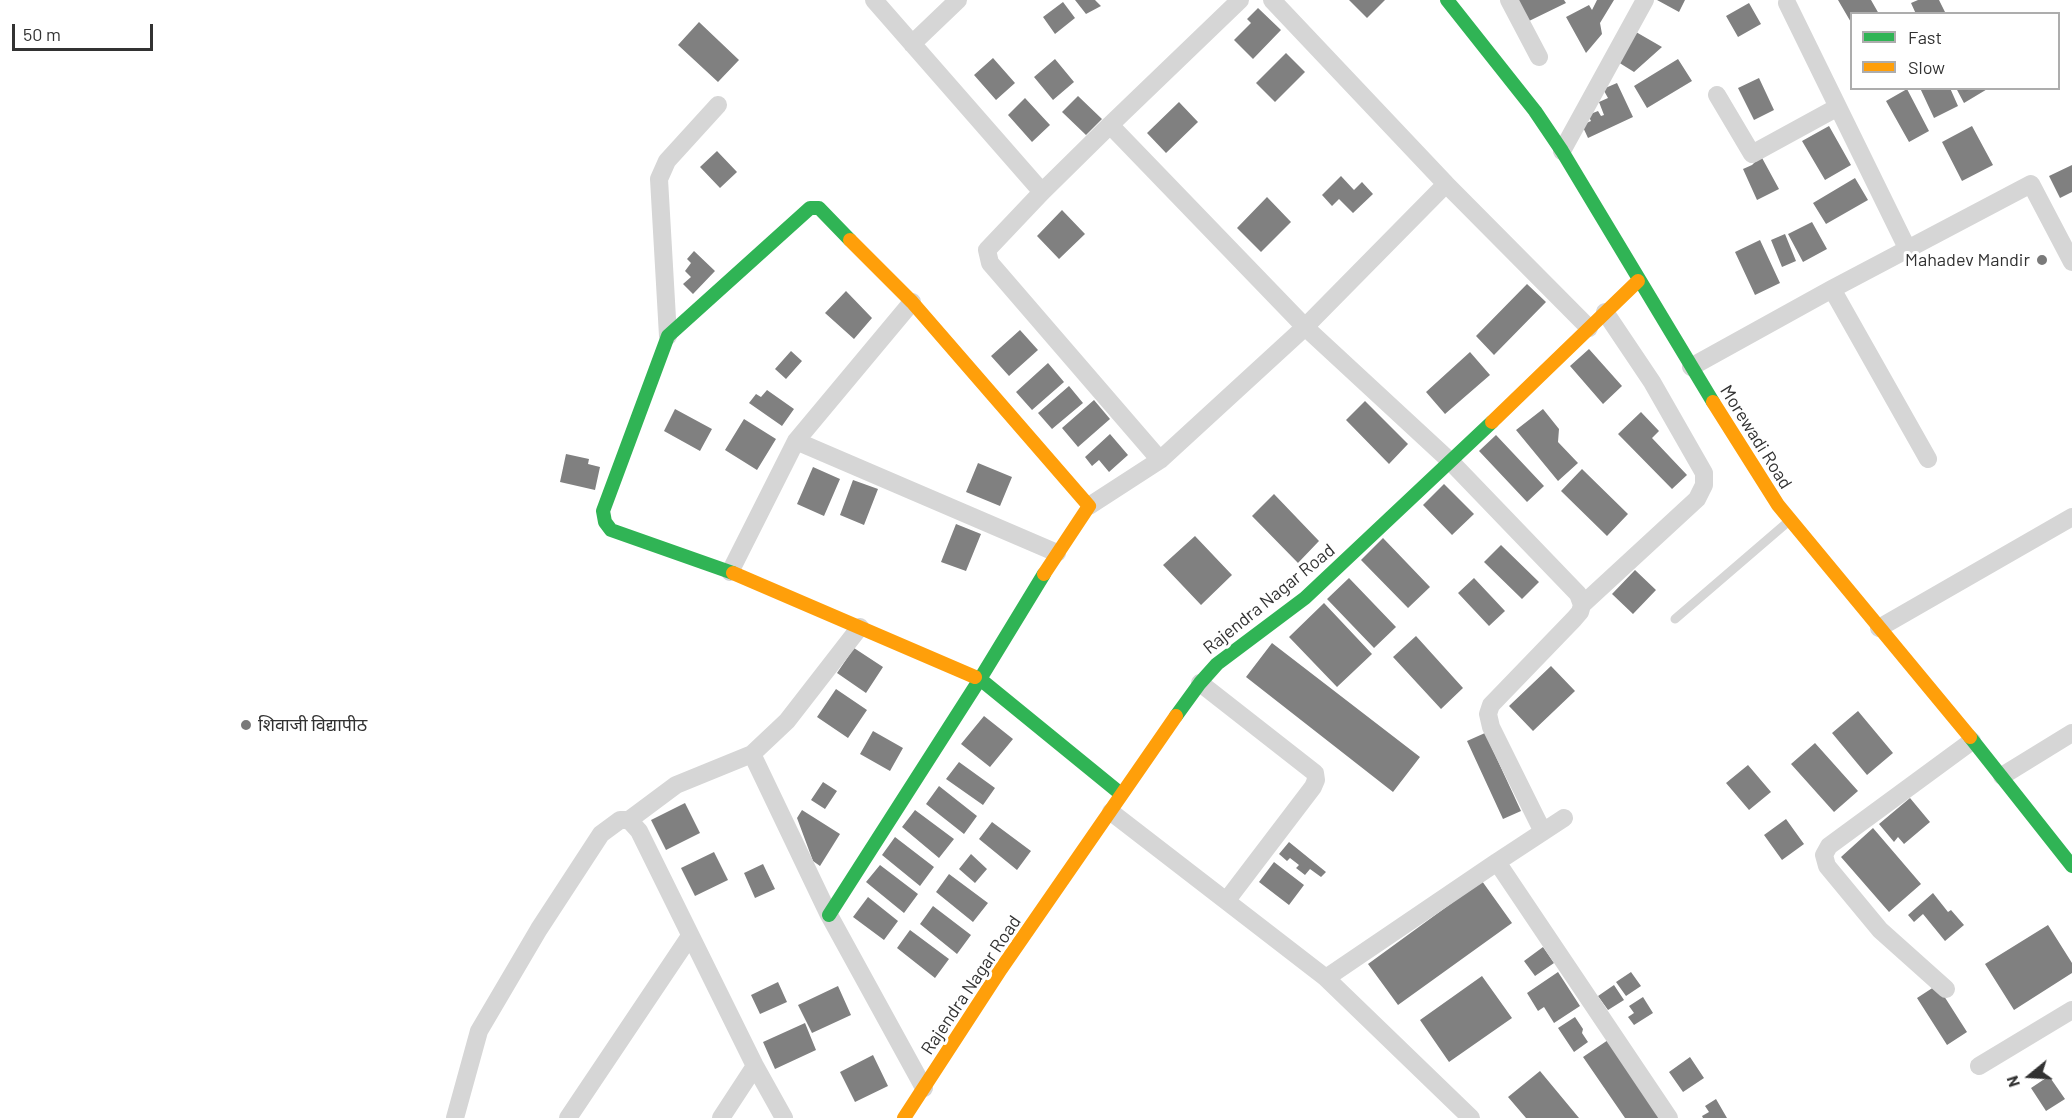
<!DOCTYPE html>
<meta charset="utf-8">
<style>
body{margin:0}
#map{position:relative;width:2072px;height:1118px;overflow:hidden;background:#fff;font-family:Barlow,sans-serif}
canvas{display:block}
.legend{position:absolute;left:1850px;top:12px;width:210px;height:78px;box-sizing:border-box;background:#fff;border:2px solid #adadad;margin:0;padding:8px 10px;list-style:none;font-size:18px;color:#323232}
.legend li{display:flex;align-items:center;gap:12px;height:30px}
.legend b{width:30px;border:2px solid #adadad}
.north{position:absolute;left:2000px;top:1046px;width:60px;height:60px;-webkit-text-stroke:4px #fff;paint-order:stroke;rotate:252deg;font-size:16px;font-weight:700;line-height:24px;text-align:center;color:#323232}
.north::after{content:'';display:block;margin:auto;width:21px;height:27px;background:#323232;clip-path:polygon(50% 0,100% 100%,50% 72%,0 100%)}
.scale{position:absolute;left:12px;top:24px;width:141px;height:27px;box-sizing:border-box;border:3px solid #323232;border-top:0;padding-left:8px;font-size:18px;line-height:21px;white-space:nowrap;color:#323232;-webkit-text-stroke:4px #fff;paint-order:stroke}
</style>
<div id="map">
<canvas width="2072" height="1118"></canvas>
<ul class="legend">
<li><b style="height:8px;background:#30b455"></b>Fast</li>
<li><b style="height:8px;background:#ff9f0a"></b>Slow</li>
</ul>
<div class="north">N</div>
<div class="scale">50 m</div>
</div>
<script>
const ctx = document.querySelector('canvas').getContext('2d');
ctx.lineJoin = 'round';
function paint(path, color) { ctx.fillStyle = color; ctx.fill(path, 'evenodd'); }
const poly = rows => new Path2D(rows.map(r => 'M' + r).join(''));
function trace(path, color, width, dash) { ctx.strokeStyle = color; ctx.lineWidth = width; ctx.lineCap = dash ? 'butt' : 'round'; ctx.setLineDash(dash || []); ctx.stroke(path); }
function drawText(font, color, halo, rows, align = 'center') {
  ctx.font = font + ' Barlow,"Noto Sans Devanagari",sans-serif'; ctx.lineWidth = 6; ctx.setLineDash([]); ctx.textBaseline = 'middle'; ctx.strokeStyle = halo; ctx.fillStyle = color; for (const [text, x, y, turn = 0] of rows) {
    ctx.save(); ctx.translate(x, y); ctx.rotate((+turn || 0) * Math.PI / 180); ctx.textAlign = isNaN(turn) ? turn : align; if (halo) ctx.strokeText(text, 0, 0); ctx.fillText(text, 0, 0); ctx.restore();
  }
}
const building = poly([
 [1075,0,1095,0,1101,6,1086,14],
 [1349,0,1385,0,1367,18],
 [1516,0,1564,0,1566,3,1527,22],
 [1597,0,1614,0,1600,23,1602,34,1586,53,1566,17,1589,5,1592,10],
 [1657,0,1685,0,1679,12],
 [1838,0,1871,0,1879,14,1852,14,1852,24],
 [1918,0,1939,0,1946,14,1916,14,1911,3],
 [1063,2,1075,18,1055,34,1043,17],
 [1749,3,1761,24,1738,37,1726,16],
 [1258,8,1281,30,1253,59,1234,40,1251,23,1247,19],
 [699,22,739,60,718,82,678,45],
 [1636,32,1662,47,1634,72,1618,62],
 [1286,53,1305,72,1275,102,1256,83],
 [993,58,1015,83,996,100,974,75],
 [1055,59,1074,82,1053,100,1034,77],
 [1678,59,1692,81,1647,108,1634,86],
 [1759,78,1774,110,1754,120,1738,88],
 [1617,83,1633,117,1588,138,1582,125,1591,121,1588,115,1598,111,1601,116,1604,115,1599,102,1608,98,1603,89],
 [1920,88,1950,88,1958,106,1934,118],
 [1956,88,1989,88,1964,103],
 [1907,89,1929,131,1909,142,1886,101],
 [1078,96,1102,119,1086,135,1062,112],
 [1025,98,1050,125,1032,142,1008,115],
 [1179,102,1198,122,1166,153,1147,133],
 [1829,126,1851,165,1825,180,1802,141],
 [1972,126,1993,165,1962,181,1942,142],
 [717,151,737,172,720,188,700,167],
 [1761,156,1779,189,1757,200,1743,169,1752,165],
 [2072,165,2072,192,2060,198,2049,176],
 [1341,176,1354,190,1362,182,1373,194,1353,213,1339,199,1332,206,1322,195],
 [1855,178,1868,200,1826,224,1813,203],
 [1267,197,1291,222,1261,252,1237,228],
 [1062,210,1085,234,1059,259,1037,236],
 [1812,222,1827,249,1803,262,1788,234],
 [1785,234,1796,261,1782,267,1771,240],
 [1760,240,1780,283,1755,295,1735,252],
 [694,251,715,271,693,294,683,284,691,277,685,271,691,263,687,259],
 [1527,284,1546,302,1494,355,1476,336],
 [846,291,872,318,854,339,825,313],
 [1020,330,1038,350,1009,376,991,356],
 [1589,349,1622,386,1603,404,1570,366],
 [791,351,802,361,786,379,775,369],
 [1470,352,1490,375,1445,414,1426,392],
 [1048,363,1064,382,1032,410,1016,392],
 [1069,386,1083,403,1052,429,1038,413],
 [767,390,794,409,782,426,749,403,756,394,761,397],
 [1094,400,1110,419,1078,447,1062,428],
 [1365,401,1408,444,1389,464,1346,420],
 [675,409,712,429,700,451,664,431],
 [1543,409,1559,429,1558,442,1578,463,1558,481,1516,430],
 [1641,412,1659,431,1652,438,1687,475,1672,489,1618,434],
 [744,419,776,439,757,470,725,450],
 [1110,434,1128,455,1109,472,1099,460,1092,466,1085,457],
 [1496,435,1544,486,1527,502,1479,451],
 [566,454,589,459,588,464,600,467,595,490,560,482],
 [978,463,1012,477,1000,506,966,492],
 [813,467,840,479,824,516,797,504],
 [1582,469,1628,514,1607,536,1561,491],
 [853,480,878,489,864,525,840,515],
 [1444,484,1474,514,1452,535,1423,505],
 [1274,494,1319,541,1298,563,1252,516],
 [956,524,981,534,966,571,941,562],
 [1195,536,1232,575,1201,605,1163,565],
 [1383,538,1430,587,1408,608,1361,560],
 [1501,545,1539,582,1522,599,1484,562],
 [1635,570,1656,590,1633,614,1612,594],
 [1349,578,1396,627,1374,648,1327,599],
 [1474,578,1505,611,1489,626,1458,593],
 [1324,603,1372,654,1337,687,1289,637],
 [1416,636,1463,688,1441,709,1393,657],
 [1272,643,1420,757,1393,792,1246,677],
 [854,648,883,667,866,693,837,673],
 [1551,666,1575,691,1533,731,1509,706],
 [836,689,867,710,848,738,817,717],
 [1858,711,1893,753,1867,775,1832,733],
 [984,716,1013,739,990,767,961,744],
 [873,731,903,748,890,771,860,754],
 [1485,733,1521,811,1503,819,1467,741],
 [1815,743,1858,791,1834,812,1791,764],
 [959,762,995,788,983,805,946,779],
 [1748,765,1771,792,1749,810,1726,783],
 [823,782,837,791,825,809,811,800],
 [939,786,977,816,964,834,926,804],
 [1910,798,1930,822,1904,844,1898,837,1894,842,1879,824],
 [685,803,700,833,666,850,651,820],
 [802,810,840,834,820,866,813,861,797,818],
 [915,810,954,839,939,858,902,827],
 [1786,819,1804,844,1782,860,1764,835],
 [992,822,1031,851,1017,870,979,839],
 [1873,828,1921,884,1889,912,1841,857],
 [895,837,934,867,920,886,882,855],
 [1289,842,1326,872,1321,877,1310,869,1305,875,1296,868,1299,865,1290,858,1287,861,1279,854],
 [714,852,728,880,695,896,681,868],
 [971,854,987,869,975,883,959,869],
 [1274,862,1304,885,1289,905,1259,882],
 [763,864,775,889,755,898,744,873],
 [880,865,918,894,904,913,866,882],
 [949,874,988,903,973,922,936,892],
 [1482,881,1512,923,1398,1005,1368,964],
 [1933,893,1948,912,1951,910,1964,925,1945,941,1923,914,1914,922,1908,915],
 [868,897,898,921,884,940,853,917],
 [933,906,971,935,957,954,920,924],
 [2048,925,2072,963,2072,973,2014,1010,1985,964],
 [910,930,949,959,935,978,897,948],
 [1543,947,1554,963,1535,976,1524,961],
 [1558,972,1580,1006,1554,1023,1544,1007,1538,1011,1527,993],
 [1631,972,1641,986,1626,996,1616,982],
 [1482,976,1512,1018,1449,1062,1420,1020],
 [778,982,787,1002,760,1014,751,995],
 [1614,985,1624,1000,1608,1010,1598,996],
 [1937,985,1967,1032,1947,1045,1917,998],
 [838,986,851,1015,812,1033,798,1005],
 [1643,997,1653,1013,1634,1025,1628,1017,1634,1013,1629,1006],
 [1575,1017,1583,1029,1582,1033,1588,1042,1574,1052,1558,1028],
 [805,1023,816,1050,775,1069,763,1042],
 [1611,1038,1665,1118,1625,1118,1583,1057],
 [873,1055,888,1086,855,1102,840,1072],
 [1690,1057,1704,1078,1683,1092,1669,1072],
 [1540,1071,1579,1118,1526,1118,1508,1097],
 [2049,1076,2065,1099,2046,1111,2031,1088],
 [1716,1099,1727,1118,1703,1118,1702,1116,1709,1112,1705,1106]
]);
const lane = poly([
 [1675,619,1789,521]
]);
const street = poly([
 [874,0,1042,192,1110,125,1305,327,1451,462,1578,594,1582,605],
 [1272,0,1446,184,1589,328],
 [1509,0,1539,57],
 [1787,3,1908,250],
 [912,44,958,0],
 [1717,95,1752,154,1838,107],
 [1110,125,1240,0],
 [1562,151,1645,0],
 [1042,192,987,250,990,263,1160,460],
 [1832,289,1928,459],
 [668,336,659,179,667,161,718,105],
 [1691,367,1832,289,2031,184,2072,262],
 [796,441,1057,553],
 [1089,506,1160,460,1305,327,1446,184],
 [730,572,796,441,912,302],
 [1879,628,2072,517],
 [1200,683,1315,773,1316,780,1313,787,1227,900],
 [752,754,829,915,924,1088],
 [2002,776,2072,733],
 [1111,812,1326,978,1497,862,1669,1118],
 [629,820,639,831,755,1066,721,1118],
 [1543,832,1491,727,1488,714,1491,705,1574,619,1580,612,1582,605,1697,499,1704,485,1704,473,1652,382,1605,312],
 [1497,862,1564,818],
 [1326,978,1471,1118],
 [1946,989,1880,930,1827,866,1824,855,1829,846,1972,741],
 [755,1066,784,1118],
 [1979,1066,2072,1010],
 [455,1118,479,1031,539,929,601,834,620,820,629,820,676,785,752,754,787,721,860,627],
 [568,1118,690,936]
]);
const fast = poly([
 [1447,0,1535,111,1562,151,1713,402],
 [733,573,611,530,605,522,603,511,668,336,810,208,819,208,850,240],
 [975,677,980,679,1121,794],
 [1176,716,1200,683,1217,664,1305,598,1492,422],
 [1970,737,2072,866],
 [829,915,980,679,1044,574]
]);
const slow = poly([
 [850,240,912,302,1089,506,1044,574],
 [1713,402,1778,505,1970,737],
 [1492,422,1638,281],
 [733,573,975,677],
 [904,1118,1001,969,1176,716]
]);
const markers = [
 [2042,260,6,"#7a7a7a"],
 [246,725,6,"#7a7a7a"]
];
const poiNames = [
 ["Mahadev Mandir",2030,260],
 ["शिवाजी विद्यापीठ",258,725,"left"]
];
const streetNames = [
 ["Morewadi Road",1756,437,58],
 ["Rajendra Nagar Road",1269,599,-39],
 ["Rajendra Nagar Road",971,985,-56]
];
paint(building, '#808080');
trace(lane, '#d6d6d6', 9);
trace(street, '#d6d6d6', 18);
trace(fast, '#30b455', 14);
trace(slow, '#ff9f0a', 14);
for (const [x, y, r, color] of markers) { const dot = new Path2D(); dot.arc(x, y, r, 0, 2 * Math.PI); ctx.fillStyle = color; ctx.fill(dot); trace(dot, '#fff', 2); }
drawText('18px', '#323232', '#fff', poiNames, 'right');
drawText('18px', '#323232', '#fff', streetNames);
</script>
